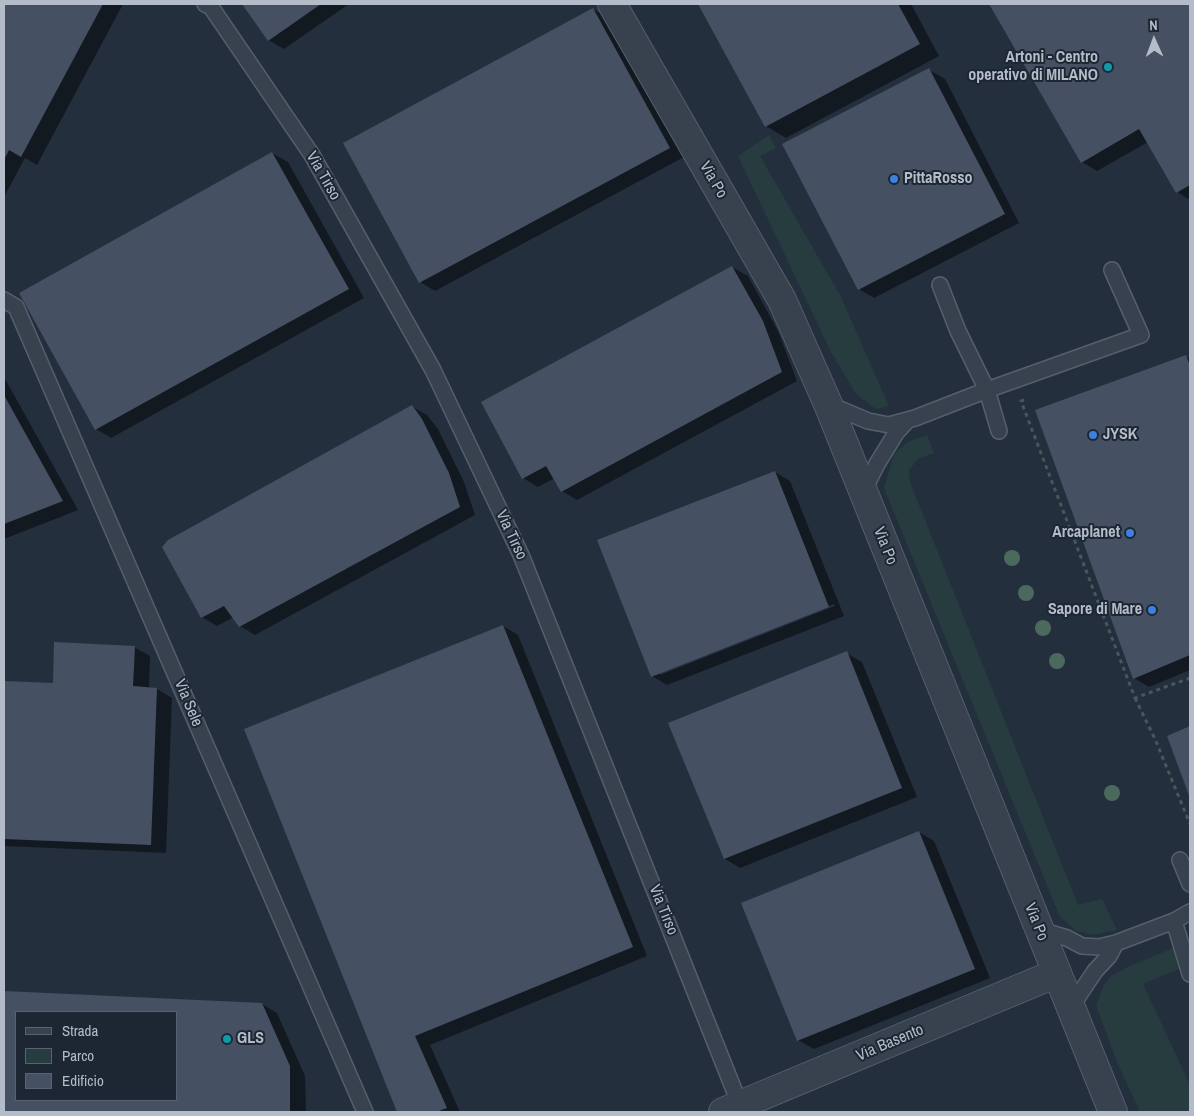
<!DOCTYPE html>
<style>
body{margin:0}
#map{position:relative;width:1194px;height:1116px;overflow:hidden;background:#242f3e;font-family:"Archivo Narrow",sans-serif}
canvas{display:block}
.frame{position:absolute;inset:0;border:5px solid #b4bcc9;pointer-events:none}
.legend{position:absolute;left:15px;top:1011px;width:162px;height:90px;box-sizing:border-box;background:#1d2633;border:1px solid #59626f;margin:0;padding:6px 9px;list-style:none;font-size:15px;color:#b4bcc9}
.legend li{display:flex;align-items:center;gap:10px;height:25px}
.legend b{width:25px;border:1px solid #59626f}
.north{position:absolute;left:1129px;top:15px;width:50px;height:50px;-webkit-text-stroke:4px #1d2633;paint-order:stroke;rotate:358deg;font-size:14px;font-weight:700;line-height:20px;text-align:center;color:#b4bcc9}
.north::after{content:'';display:block;margin:auto;width:18px;height:22px;background:#b4bcc9;clip-path:polygon(50% 0,100% 100%,50% 72%,0 100%)}
</style>
<div id="map">
<canvas width="1194" height="1116"></canvas>
<div class="frame"></div>
<ul class="legend">
<li><b style="height:6px;background:#38414e"></b>Strada</li>
<li><b style="height:14px;background:#263c3f"></b>Parco</li>
<li><b style="height:14px;background:#455162"></b>Edificio</li>
</ul>
<div class="north">N</div>
</div>
<script>
const ctx = document.querySelector('canvas').getContext('2d');
ctx.lineJoin = 'round';
function paint(path, color) { ctx.fillStyle = color; ctx.fill(path, 'evenodd'); }
const poly = rows => new Path2D(rows.map(r => 'M' + r).join(''));
function trace(path, color, width, dash) { ctx.strokeStyle = color; ctx.lineWidth = width; ctx.lineCap = dash ? 'butt' : 'round'; ctx.setLineDash(dash || []); ctx.stroke(path); }
function drawText(font, color, halo, rows, align = 'center') {
  ctx.font = font + ' "Archivo Narrow",sans-serif'; ctx.lineWidth = 4; ctx.setLineDash([]); ctx.textBaseline = 'middle'; ctx.strokeStyle = halo; ctx.fillStyle = color; for (const [text, x, y, turn = 0] of rows) {
    ctx.save(); ctx.translate(x, y); ctx.rotate((+turn || 0) * Math.PI / 180); ctx.textAlign = isNaN(turn) ? turn : align; if (halo) ctx.strokeText(text, 0, 0); ctx.fillText(text, 0, 0); ctx.restore();
  }
}
const green = poly([
 [769,135,776,148,760,156,841,297,889,406,876,409,856,394,831,352,738,156],
 [927,435,934,453,919,458,909,470,910,482,1078,905,1102,899,1117,930,1093,935,1076,931,1060,917,884,488,894,454,908,442],
 [1190,941,1190,964,1143,984,1190,1085,1190,1112,1140,1112,1117,1062,1096,1005,1104,985,1111,976,1130,966]
]);
const shadow = poly([
 [4,4,123,4,37,165,25,158,4,197],
 [243,4,349,4,284,49,268,40],
 [699,4,911,4,939,56,786,138,766,126],
 [991,4,1190,4,1190,200,1177,192,1148,142,1097,171,1082,162],
 [593,9,609,18,684,157,435,291,420,282],
 [929,70,945,79,1019,223,874,298,859,289],
 [272,153,288,162,364,298,111,438,96,429],
 [732,267,748,276,778,331,797,381,577,500,562,491,555,478,538,487,523,478],
 [1186,357,1190,359,1190,670,1149,687,1134,678],
 [4,377,78,510,4,539],
 [411,406,427,415,438,429,464,482,475,515,255,635,240,626,234,617,217,626,202,617],
 [775,472,790,481,844,616,667,685,652,676],
 [834,604,835,606,660,675,660,672],
 [503,626,518,635,647,956,430,1045,460,1112,398,1112,246,730],
 [134,647,150,656,149,688,157,689,172,698,166,853,4,846,4,682,54,684],
 [846,653,862,662,917,797,740,868,725,859],
 [1190,728,1190,795,1169,736],
 [919,832,934,841,990,978,814,1049,798,1040],
 [4,992,262,1004,277,1013,305,1076,306,1112,4,1112],
 [16,1012,176,1012,176,1100,16,1100]
]);
const building = poly([
 [4,4,103,4,21,157,9,150,4,160],
 [242,4,321,4,268,41],
 [698,4,898,4,920,44,765,127],
 [989,4,1190,4,1190,185,1176,193,1139,129,1081,163],
 [593,8,670,148,419,283,343,143],
 [929,68,1005,214,858,290,782,144],
 [272,152,349,289,95,430,19,293],
 [732,266,763,321,782,372,561,492,546,466,522,479,481,402],
 [1186,355,1190,366,1190,655,1133,679,1035,410],
 [4,395,63,501,4,524],
 [412,405,422,419,449,473,460,507,239,627,224,606,201,618,162,547,168,540],
 [775,471,829,607,651,677,597,540],
 [503,625,633,947,415,1036,447,1108,436,1112,397,1112,244,729],
 [54,642,135,646,133,686,157,688,151,845,4,839,4,681,53,683],
 [847,651,902,788,724,859,668,723],
 [1190,726,1190,798,1167,736],
 [919,831,975,969,797,1041,741,903],
 [4,991,262,1003,290,1066,290,1112,4,1112],
 [16,1012,176,1012,176,1100,16,1100]
]);
const path = poly([
 [1024,400,1021,401,1135,698,1190,678],
 [1135,698,1155,739,1190,824]
]);
const service = poly([
 [205,4,211,7,312,155,433,370,521,555,740,1105],
 [940,285,958,331,987,390,1141,335,1112,270],
 [4,300,16,307,365,1112],
 [828,404,868,421,889,425,915,418,987,390,999,431],
 [863,492,877,464,896,433,908,420],
 [1180,860,1190,884],
 [1174,921,1190,912],
 [1040,930,1067,938,1082,946,1099,947,1116,943,1174,921,1190,974],
 [1071,1007,1095,971,1109,956,1116,943]
]);
const minor = poly([
 [723,1112,1057,973]
]);
const tertiary = poly([
 [612,4,782,300,828,404,1113,1112]
]);
const trees = [
 [1012,558],
 [1026,593],
 [1043,628],
 [1057,661],
 [1112,793]
];
const markers = [
 [1108,67,5,"#0f9aa8"],
 [894,179,5,"#3f7fe0"],
 [1093,435,5,"#3f7fe0"],
 [1130,533,5,"#3f7fe0"],
 [1152,610,5,"#3f7fe0"],
 [227,1039,5,"#0f9aa8"]
];
const poiNames = [
 ["Artoni - Centro",1098,58],
 ["operativo di MILANO",1098,76],
 ["PittaRosso",904,179,"left"],
 ["JYSK",1103,435,"left"],
 ["Arcaplanet",1120,533],
 ["Sapore di Mare",1142,610],
 ["GLS",237,1039,"left"]
];
const streetNames = [
 ["Via Tirso",323,176,60],
 ["Via Po",713,180,60],
 ["Via Tirso",511,535,65],
 ["Via Po",885,546,68],
 ["Via Sele",188,703,67],
 ["Via Tirso",663,910,68],
 ["Via Po",1036,922,68],
 ["Via Basento",890,1043,-23]
];
paint(green, '#263c3f');
paint(shadow, '#0007');
paint(building, '#455162');
trace(service, '#565f6c', 18);
trace(minor, '#565f6c', 30);
trace(tertiary, '#565f6c', 30);
trace(path, '#44595c', 3, [4, 4]);
trace(service, '#38414e', 15);
trace(minor, '#38414e', 28);
trace(tertiary, '#38414e', 28);
ctx.fillStyle = '#4b6a5d';
for (const [x, y] of trees) { ctx.beginPath(); ctx.arc(x, y, 8, 0, 2 * Math.PI); ctx.fill(); }
for (const [x, y, r, color] of markers) { const dot = new Path2D(); dot.arc(x, y, r, 0, 2 * Math.PI); ctx.fillStyle = color; ctx.fill(dot); trace(dot, '#1d2633', 2); }
drawText('bold 16px', '#b4bcc9', '#1d2633', poiNames, 'right');
drawText('16px', '#b4bcc9', '#1d2633', streetNames);
</script>
